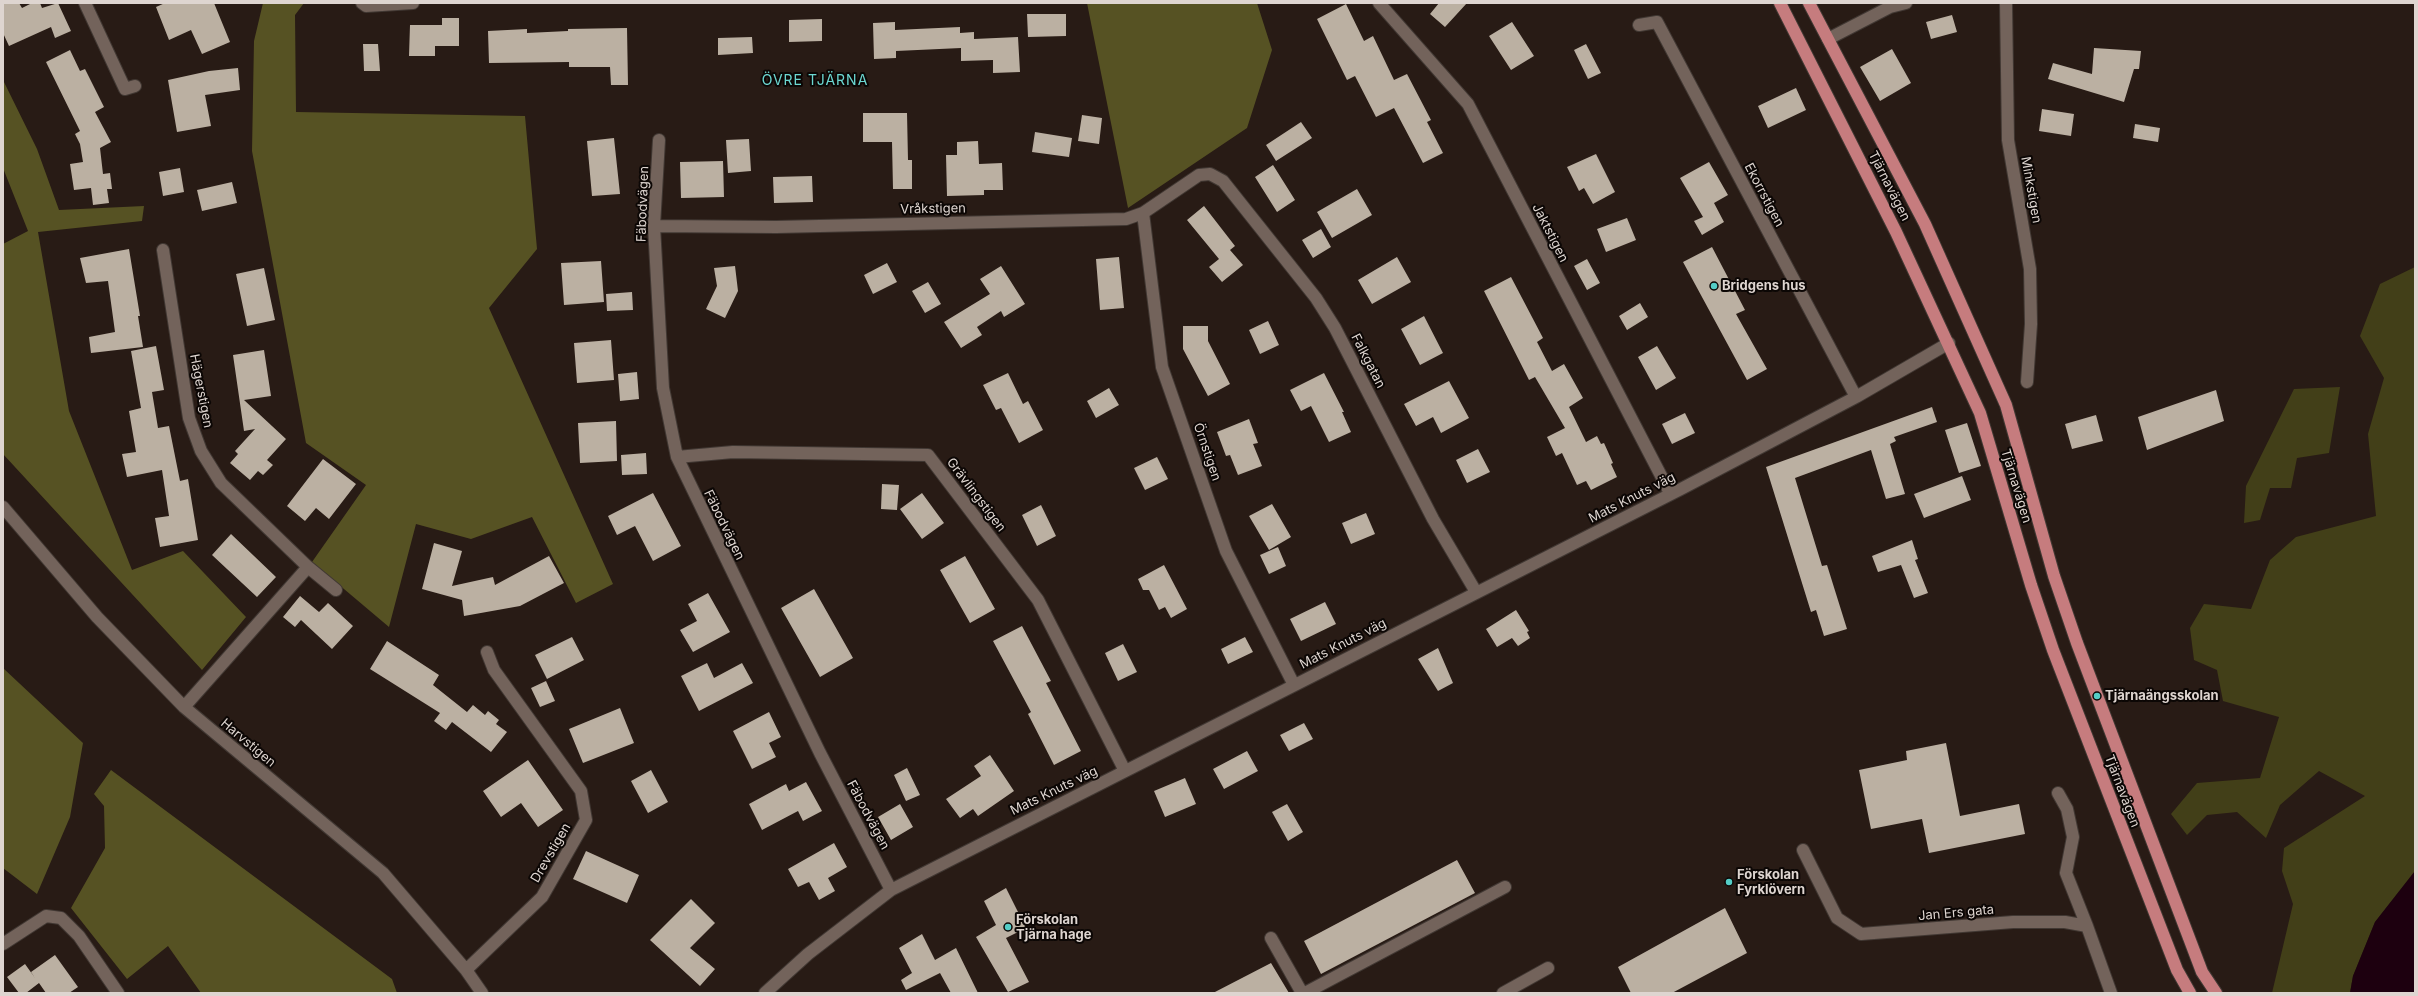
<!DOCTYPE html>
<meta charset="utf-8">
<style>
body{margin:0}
#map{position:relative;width:2418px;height:996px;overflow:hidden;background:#281b15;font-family:Inter,sans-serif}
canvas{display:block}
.frame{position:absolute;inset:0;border:4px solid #ded5d0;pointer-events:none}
</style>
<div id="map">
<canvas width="2418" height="996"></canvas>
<div class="frame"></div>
</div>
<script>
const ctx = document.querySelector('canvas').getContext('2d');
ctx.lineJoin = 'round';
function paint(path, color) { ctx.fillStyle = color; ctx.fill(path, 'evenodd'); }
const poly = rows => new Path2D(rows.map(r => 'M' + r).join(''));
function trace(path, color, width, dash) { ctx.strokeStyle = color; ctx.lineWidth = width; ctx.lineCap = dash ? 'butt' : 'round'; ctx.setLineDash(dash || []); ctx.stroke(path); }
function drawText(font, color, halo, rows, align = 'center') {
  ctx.font = font + ' Inter,sans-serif'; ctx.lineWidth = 4; ctx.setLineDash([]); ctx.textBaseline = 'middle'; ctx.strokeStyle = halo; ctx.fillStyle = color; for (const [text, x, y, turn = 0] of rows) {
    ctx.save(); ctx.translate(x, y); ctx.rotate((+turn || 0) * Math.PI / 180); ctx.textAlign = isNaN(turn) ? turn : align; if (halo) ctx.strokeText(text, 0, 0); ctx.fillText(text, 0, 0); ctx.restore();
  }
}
const green = poly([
 [2415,267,2415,871,2375,922,2353,976,2350,993,2272,993,2293,904,2282,871,2284,848,2365,796,2319,771,2280,805,2266,838,2237,812,2207,815,2187,835,2171,814,2197,783,2260,778,2279,717,2223,701,2217,670,2194,660,2190,628,2204,604,2251,609,2270,560,2296,537,2376,516,2368,434,2384,378,2360,336,2380,284],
 [2340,387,2329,453,2297,458,2291,488,2270,488,2260,520,2244,523,2246,486,2294,389]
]);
const forest = poly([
 [263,3,304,3,295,15,296,112,525,116,537,249,489,308,613,584,576,603,532,517,471,539,416,524,389,627,312,562,366,485,306,443,252,151,254,41],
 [1087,3,1257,3,1272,50,1247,128,1128,208],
 [3,80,37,149,59,210,144,206,142,221,38,232,69,411,132,570,183,551,246,617,202,670,3,454,3,244,28,231,3,168],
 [3,668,83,743,70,817,37,894,3,868],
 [111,770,392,979,397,993,201,993,168,946,127,979,71,908,105,848,104,806,94,794]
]);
const water = poly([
 [2415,871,2415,993,2350,993,2353,976,2375,922]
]);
const building = poly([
 [3,3,19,3,22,8,32,3,40,3,42,8,58,3,71,31,55,38,51,27,9,46,3,33],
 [165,3,214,3,230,42,202,54,191,30,169,40,156,7],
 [1439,3,1467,3,1445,27,1430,14],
 [1346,4,1364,41,1373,36,1394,80,1407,74,1431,120,1427,122,1443,153,1423,163,1394,108,1376,117,1355,76,1347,80,1317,19],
 [1027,14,1066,14,1066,36,1028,37],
 [1952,15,1957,32,1931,39,1926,22],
 [442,18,459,18,459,46,435,46,435,56,409,56,410,25,442,25],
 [822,19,822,41,789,42,789,20],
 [895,22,895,30,960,27,960,33,974,32,974,39,1018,37,1020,72,993,73,993,60,961,61,961,48,896,51,896,58,874,59,873,23],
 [1512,22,1534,56,1511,70,1489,36],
 [627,28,628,85,611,85,610,67,569,67,569,62,489,63,488,31,527,29,527,33,568,31,568,29],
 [752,37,753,53,718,55,718,38],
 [363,44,378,44,380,71,364,71],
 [1586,44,1601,73,1588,79,1574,50],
 [2094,48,2141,51,2139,69,2134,69,2124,102,2048,79,2053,63,2092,74],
 [1892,49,1911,83,1880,101,1860,67],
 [70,50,80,71,85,69,104,107,95,112,111,142,100,148,103,174,110,173,112,189,107,189,109,203,93,205,91,188,74,190,70,164,83,162,80,144,75,134,80,131,46,62],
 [238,68,240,90,205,95,211,126,177,132,168,80,209,71],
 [1796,88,1806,110,1768,128,1758,106],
 [2042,109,2074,114,2071,136,2039,131],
 [863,113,907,113,908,160,912,160,912,189,893,189,892,142,863,142],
 [1082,115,1102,118,1099,144,1078,141],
 [1301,122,1312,138,1276,161,1266,145],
 [2135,124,2160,128,2158,142,2133,138],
 [1035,132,1072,138,1069,157,1032,152],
 [614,138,620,194,592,196,587,141],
 [749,139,751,171,728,173,726,140],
 [978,141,979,164,1002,163,1003,190,984,190,984,195,947,196,946,155,957,155,957,142],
 [1596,154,1615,192,1593,204,1584,188,1579,191,1567,167],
 [723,161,724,197,681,198,680,162],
 [1709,162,1728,195,1714,203,1724,222,1702,235,1694,221,1703,217,1680,178],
 [1273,165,1295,200,1277,212,1255,177],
 [180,168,184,192,163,196,159,172],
 [812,176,813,202,774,203,773,177],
 [232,182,237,203,202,211,197,190],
 [1357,189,1372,215,1332,238,1317,212],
 [1204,206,1235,246,1230,250,1243,265,1222,282,1209,267,1219,259,1187,220],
 [1627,218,1636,240,1606,252,1597,229],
 [1321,229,1331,247,1313,258,1302,240],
 [1712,247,1745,310,1736,314,1767,369,1747,380,1683,262],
 [129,249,140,316,138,316,143,347,91,353,89,337,115,332,108,281,86,283,80,258],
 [1119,257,1124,308,1100,310,1096,259],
 [1397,257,1411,282,1372,304,1358,280],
 [1587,259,1600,283,1587,290,1574,266],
 [601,261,604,302,564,305,561,263],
 [887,263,897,282,873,294,864,275],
 [735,266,738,291,725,318,706,309,717,286,714,268],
 [1001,266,1025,304,1004,317,1001,311,977,327,982,335,961,348,944,322,990,294,980,279],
 [264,268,275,320,247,326,236,274],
 [1511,277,1543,338,1537,342,1552,371,1564,364,1583,398,1569,407,1586,442,1597,436,1601,444,1604,443,1613,463,1611,464,1617,477,1591,490,1586,481,1577,485,1562,453,1556,456,1547,437,1565,428,1535,377,1529,380,1484,291],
 [928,282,941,304,925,313,912,291],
 [632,292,633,310,607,311,606,294],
 [1640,303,1648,317,1627,330,1619,316],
 [1424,316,1443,353,1420,365,1401,329],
 [1268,321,1279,345,1260,354,1249,330],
 [1183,326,1208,326,1208,341,1230,384,1208,396,1183,349],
 [611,340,614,380,577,383,574,343],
 [156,346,164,390,152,392,158,428,169,426,180,481,188,479,198,540,160,547,155,518,169,516,162,470,127,477,122,454,136,452,129,411,141,408,131,351],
 [1657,346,1676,378,1656,390,1638,357],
 [264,350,271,396,244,400,286,439,267,460,273,465,263,475,258,471,250,480,230,463,238,454,235,451,255,429,244,431,233,355],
 [637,372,639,399,620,401,618,374],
 [1008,373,1023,404,1028,401,1043,430,1019,443,1001,408,996,410,983,385],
 [1324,373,1344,412,1342,412,1351,432,1329,442,1311,406,1301,411,1290,390],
 [1449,381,1469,418,1441,433,1433,417,1416,426,1404,404],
 [1109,388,1119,405,1096,418,1087,401],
 [2216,390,2224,421,2147,450,2138,417],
 [1932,407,1937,422,1894,437,1896,441,1890,444,1905,494,1886,499,1871,450,1795,478,1822,566,1827,565,1847,629,1824,636,1816,610,1811,612,1766,467],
 [1685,413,1695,433,1672,444,1662,424],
 [2096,415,2103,441,2072,449,2065,424],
 [1249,419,1258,443,1253,444,1262,466,1238,475,1230,455,1226,456,1217,432],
 [616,421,617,461,580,463,578,423],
 [1967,423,1981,466,1959,473,1945,430],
 [1478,449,1490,472,1467,483,1456,460],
 [646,453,647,474,622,475,621,455],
 [1157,457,1168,479,1145,490,1134,468],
 [323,459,356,484,329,519,316,508,305,521,287,506],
 [1962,476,1971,500,1924,518,1914,494],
 [882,484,899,485,897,510,881,509],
 [653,493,681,546,653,561,635,526,617,535,608,516],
 [922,493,944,523,922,539,900,509],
 [1272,504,1291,537,1269,550,1249,516],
 [1041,505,1056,536,1037,546,1022,515],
 [1366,513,1375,534,1351,544,1342,523],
 [231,534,276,577,257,597,212,555],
 [1912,540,1918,559,1915,560,1928,593,1914,598,1901,565,1878,572,1872,556],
 [434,543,462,551,452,586,493,577,495,585,549,556,564,583,520,606,464,616,462,600,422,589],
 [1278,547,1286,566,1269,574,1260,555],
 [965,556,995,609,970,623,940,570],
 [1164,565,1187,609,1171,618,1165,607,1159,610,1149,590,1143,590,1138,579],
 [814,589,853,658,820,677,781,608],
 [708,593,730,632,693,652,680,630,697,621,688,604],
 [300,596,319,612,328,603,353,626,332,649,301,620,295,627,283,617],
 [1325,602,1336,624,1301,641,1290,619],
 [1516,610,1529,631,1527,632,1530,638,1518,646,1512,638,1497,647,1486,629],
 [1022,626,1051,681,1046,683,1081,751,1054,765,1028,714,1031,712,993,641],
 [572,637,584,660,547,679,535,655],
 [1245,637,1253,652,1228,664,1221,649],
 [387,641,439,675,433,685,467,712,473,705,485,715,488,711,499,720,496,724,507,732,491,752,452,722,446,730,434,721,440,713,370,669],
 [1123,644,1137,672,1118,681,1105,653],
 [1438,648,1453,683,1438,691,1418,659],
 [707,663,714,678,742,663,753,683,699,711,681,676],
 [546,681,555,701,540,707,531,688],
 [620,708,634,743,583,763,569,729],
 [769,712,781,737,769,743,776,757,752,769,733,731],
 [1304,723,1313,739,1289,751,1280,735],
 [1946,743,1960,816,2019,804,2025,834,1929,853,1922,819,1871,829,1859,770,1907,760,1906,751],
 [1247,751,1258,771,1224,789,1213,769],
 [990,755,1014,791,978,816,973,809,960,818,946,799,981,776,974,766],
 [528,760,563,810,538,827,521,803,501,817,483,791],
 [907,768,920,795,906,801,894,775],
 [651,770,668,802,648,813,631,781],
 [1185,778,1196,804,1165,817,1154,791],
 [806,782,822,811,803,821,798,811,762,830,749,804,786,784,789,791],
 [900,804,913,827,891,840,878,817],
 [1287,804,1303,832,1288,841,1272,812],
 [834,843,847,867,828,878,835,891,819,900,809,882,798,887,788,869],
 [586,851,639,875,627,903,573,879],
 [1457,860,1475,893,1321,974,1304,941],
 [1006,888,1026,928,1006,938,1029,982,1008,992,976,937,996,925,984,901],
 [691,899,715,923,690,948,715,969,700,986,650,940],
 [1725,908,1747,953,1672,993,1631,993,1618,967],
 [922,934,935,960,956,948,978,993,951,993,940,973,906,990,901,980,912,973,899,948],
 [55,955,78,987,69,993,46,993,39,983,26,993,19,993,7,977,25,964,35,978,31,972],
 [1271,963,1289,993,1213,993]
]);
const minor = poly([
 [85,3,125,89,135,86],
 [362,3,366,6,413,3],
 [1379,3,1468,104,1670,493],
 [2006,3,2008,140,2030,269,2031,324,2027,382],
 [1639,25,1657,22,1856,397],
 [1828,39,1890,7,1906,3],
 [659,140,654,226,663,388,677,457,820,753,891,890],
 [1143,213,1162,367,1226,551,1294,685],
 [654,226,776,227,1126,219,1143,213,1199,175,1210,174,1223,181,1316,298,1335,328,1433,519,1476,592],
 [163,250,189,418,201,451,221,483,308,567,336,590],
 [677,457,733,452,928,455,1038,600,1125,771],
 [3,507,97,617,184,707,383,873,466,970,482,993],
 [184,707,308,567],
 [2058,793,2067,809,2073,837,2066,873,2087,926],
 [1803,850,1837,918,1861,934,2013,922,2065,922,2087,926,2111,993],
 [1271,938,1302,993],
 [3,944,46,916,61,918,79,936,118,993],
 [466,970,542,897,586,820,581,791,494,670,487,652],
 [765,993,808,954,891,890,1681,489,1856,397,1949,343],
 [1305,993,1505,887],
 [1503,993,1548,968]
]);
const highway = poly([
 [1780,3,1896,232,1980,413,2031,585,2053,650,2177,970,2190,993],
 [1809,3,1925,224,2006,405,2054,576,2077,643,2202,972,2216,993]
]);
const markers = [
 [1714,286,4,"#54cdc6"],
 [2097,696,4,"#54cdc6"],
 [1729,882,4,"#54cdc6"],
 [1008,927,4,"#54cdc6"]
];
const streetNames = [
 ["Tjärnavägen",1889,186,63],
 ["Minkstigen",2031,190,80],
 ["Ekorrstigen",1764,195,62],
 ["Fäbodvägen",643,204,-88],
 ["Vråkstigen",933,209,-1],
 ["Jaktstigen",1550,233,63],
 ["Falkgatan",1368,361,63],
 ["Hägerstigen",201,391,79],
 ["Örnstigen",1207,452,71],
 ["Tjärnavägen",2016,486,73],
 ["Grävlingstigen",976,495,53],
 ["Mats Knuts väg",1632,498,-27],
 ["Fäbodvägen",724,525,64],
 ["Mats Knuts väg",1343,644,-27],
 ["Harvstigen",248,743,40],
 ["Mats Knuts väg",1054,791,-26],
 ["Tjärnavägen",2122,791,69],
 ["Fäbodvägen",868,815,62],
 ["Drevstigen",551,853,-60],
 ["Jan Ers gata",1956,913,-5]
];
const poiNames = [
 ["Bridgens hus",1722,286],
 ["Tjärnaängsskolan",2105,696],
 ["Förskolan",1737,875],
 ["Fyrklövern",1737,890],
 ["Förskolan",1016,920],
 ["Tjärna hage",1016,935]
];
const neighbourhoodNames = [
 ["ÖVRE TJÄRNA",815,81]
];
paint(green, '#423f18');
paint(forest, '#565223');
paint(water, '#1d000f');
paint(building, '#bbb0a2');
trace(minor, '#413833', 14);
trace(highway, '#413833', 14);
trace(minor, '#73635b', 12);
trace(highway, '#c67c7e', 12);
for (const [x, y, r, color] of markers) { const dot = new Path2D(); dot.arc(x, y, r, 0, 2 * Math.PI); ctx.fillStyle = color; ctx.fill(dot); trace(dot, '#0c0705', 1.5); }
drawText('13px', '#ded5d0', '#0c0705', streetNames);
drawText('bold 13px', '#ded5d0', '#0c0705', poiNames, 'left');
ctx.letterSpacing = '1px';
drawText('14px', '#6cd7d1', '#0c0705', neighbourhoodNames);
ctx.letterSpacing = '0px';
</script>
